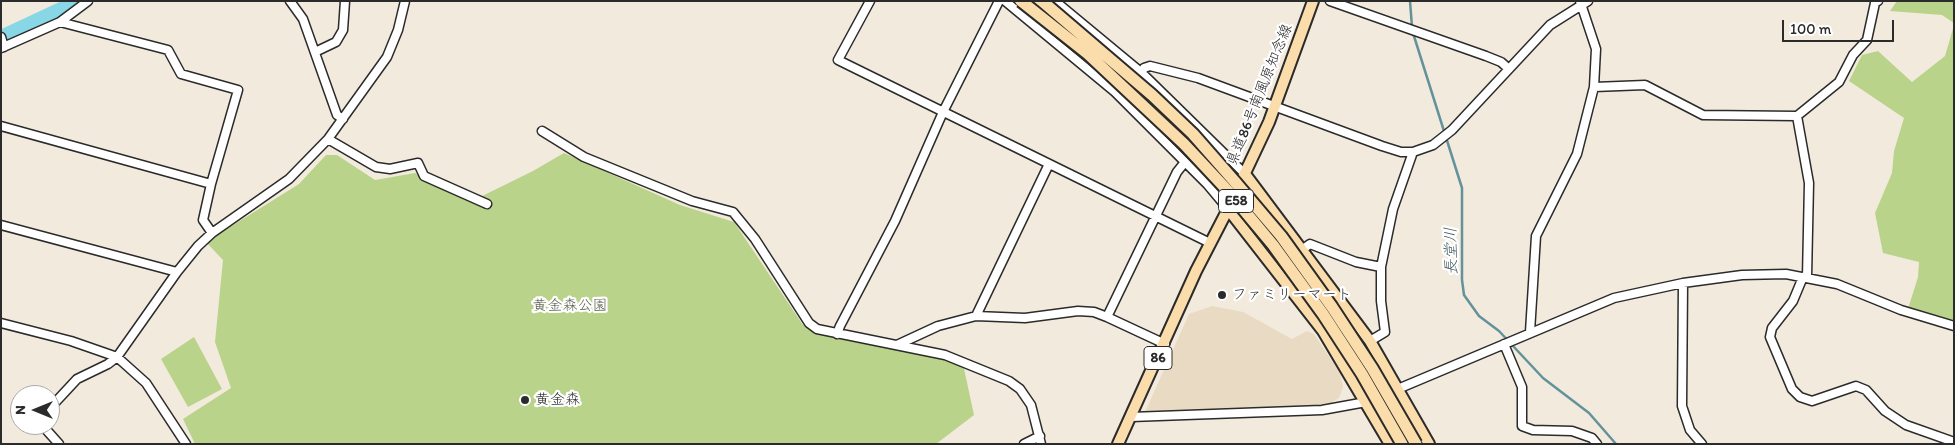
<!DOCTYPE html>
<meta charset="utf-8">
<style>
body{margin:0}
#map{position:relative;width:1955px;height:445px;overflow:hidden;background:#f2eadc;font-family:Itim,sans-serif}
canvas{display:block}
.frame{position:absolute;inset:0;border:2px solid #2b2b2b;pointer-events:none}
.north{position:absolute;left:10px;top:385px;width:50px;height:50px;box-sizing:border-box;background:#fff;border:1px solid #aaa;border-radius:50%;rotate:270deg;font-size:14px;font-weight:700;line-height:20px;text-align:center;color:#2b2b2b}
.north::after{content:'';display:block;margin:auto;width:18px;height:22px;background:#2b2b2b;clip-path:polygon(50% 0,100% 100%,50% 72%,0 100%)}
.scale{position:absolute;left:1782px;top:20px;width:112px;height:22px;box-sizing:border-box;border:2px solid #2b2b2b;border-top:0;padding-left:6px;font-size:15px;line-height:18px;white-space:nowrap;color:#2b2b2b;-webkit-text-stroke:4px #fff;paint-order:stroke}
</style>
<div id="map">
<canvas width="1955" height="445"></canvas>
<div class="frame"></div>
<div class="north">N</div>
<div class="scale">100 m</div>
</div>
<script>
const ctx = document.querySelector('canvas').getContext('2d');
ctx.lineJoin = 'round';
function paint(path, color) { ctx.fillStyle = color; ctx.fill(path, 'evenodd'); }
const poly = rows => new Path2D(rows.map(r => 'M' + r).join(''));
function trace(path, color, width, dash) { ctx.strokeStyle = color; ctx.lineWidth = width; ctx.lineCap = dash ? 'butt' : 'round'; ctx.setLineDash(dash || []); ctx.stroke(path); }
function drawText(font, color, halo, rows, align = 'center') {
  ctx.font = font + ' Itim,"Klee One",sans-serif'; ctx.lineWidth = 4.5; ctx.setLineDash([]); ctx.textBaseline = 'middle'; ctx.strokeStyle = halo; ctx.fillStyle = color; for (const [text, x, y, turn = 0] of rows) {
    ctx.save(); ctx.translate(x, y); ctx.rotate((+turn || 0) * Math.PI / 180); ctx.textAlign = isNaN(turn) ? turn : align; if (halo) ctx.strokeText(text, 0, 0); ctx.fillText(text, 0, 0); ctx.restore();
  }
}
const built = poly([
 [1212,306,1243,312,1292,339,1307,331,1314,334,1340,373,1343,387,1339,398,1326,406,1145,412,1189,314]
]);
const green = poly([
 [1897,1,1954,1,1954,23,1942,15,1890,11],
 [1954,25,1954,325,1907,312,1918,277,1919,262,1883,253,1875,213,1892,173,1894,151,1904,118,1849,81,1862,55,1878,51,1912,82,1945,56],
 [564,153,680,205,734,222,803,325,820,334,921,353,963,364,974,415,936,444,195,444,183,419,231,388,215,342,223,260,206,242,299,184,326,155,337,155,375,180,415,173,472,201,533,171],
 [194,337,222,389,188,407,161,359]
]);
const stream = poly([
 [1410,1,1412,27],
 [1413,33,1462,188,1462,280,1464,295,1479,316,1499,331,1543,378,1589,413,1616,444]
]);
const river = poly([
 [1,37,78,1]
]);
const minor = poly([
 [290,1,303,19,337,115,343,119],
 [870,1,838,60,1210,243],
 [1005,1,1115,92,1207,184,1228,209],
 [1055,1,1142,73,1245,174],
 [1330,1,1486,56,1501,62,1509,69],
 [60,22,168,50,181,74,238,90,211,184,203,220,212,233],
 [1,37,4,47],
 [1,48,60,22,88,1],
 [315,52,336,42,343,30,345,1],
 [1142,73,1144,68,1150,66,1198,78,1382,146,1401,152,1413,152,1433,145,1452,130,1550,25,1588,1],
 [1594,87,1645,85,1703,115,1797,116,1839,82,1853,55,1867,40,1875,3,1878,1],
 [1797,116,1809,183,1807,277],
 [1,126,211,184],
 [542,131,584,157,692,201,733,212,755,239,809,323,817,329,945,355,1009,381,1020,389,1031,405,1041,444],
 [328,139,376,167,390,169,418,163,424,176,487,204],
 [1,225,177,272],
 [1303,249,1310,244,1356,262,1381,267],
 [1803,277,1793,301,1772,328,1770,337,1792,389,1800,397,1812,401,1856,386,1866,390,1885,411,1906,425,1954,442],
 [1683,283,1682,406,1690,430,1702,444],
 [976,316,1049,164],
 [1107,317,1177,172,1185,162],
 [1,323,71,341,117,357,146,383,186,444],
 [1530,332,1536,236,1577,154,1594,87,1596,49,1580,1],
 [837,334,840,326,895,221,943,112,999,1],
 [1370,341,1385,332,1381,301,1381,267,1393,209,1413,152],
 [1504,344,1522,387,1522,426,1533,430,1572,431,1592,438,1597,444],
 [897,345,938,326,976,316,1025,318,1078,311,1094,312,1107,317,1165,344],
 [1393,391,1614,298,1683,283,1742,275,1786,274,1837,284,1901,310,1954,326],
 [50,408,77,379,108,364,117,357,177,272,198,246,212,233,289,179,328,139,387,57,398,30,405,1],
 [1131,417,1322,410,1366,402,1380,397],
 [42,425,59,444],
 [1024,444,1040,436]
]);
const major = poly([
 [1245,174,1370,341,1429,444],
 [1228,209,1323,331,1390,444],
 [1118,444,1196,271,1228,209,1269,122,1313,1]
]);
const highwayBridge = poly([
 [1021,1,1088,54,1184,144,1228,191,1273,245,1323,314,1362,374,1402,444],
 [1042,1,1152,95,1193,134,1236,183,1281,236,1332,307,1372,368,1416,444]
]);
const markers = [
 [1222,295,5,"#2b2b2b"],
 [525,400,5,"#2b2b2b"]
];
const shields = [
 [1236,201,35],
 [1158,358,28]
];
const shieldNames = [
 ["E58",1236,201],
 ["86",1158,358]
];
const streetNames = [
 ["県道86号南風原知念線",1260,95,-68]
];
const poiNames = [
 ["ファミリーマート",1232,295],
 ["黄金森",535,400]
];
const parkNames = [
 ["黄金森公園",570,306]
];
const waterNames = [
 ["長堂川",1452,251,-91]
];
paint(built, '#e9dbc3');
paint(green, '#bad38a');
trace(stream, '#63929b', 2.5);
trace(river, '#88d7e6', 14);
trace(minor, '#2b2b2b', 11);
trace(major, '#2b2b2b', 14);
trace(minor, '#fff', 8);
trace(major, '#fbddab', 10);
trace(highwayBridge, '#2b2b2b', 15, []);
trace(highwayBridge, '#fbddab', 11);
for (const [x, y, r, color] of markers) { const dot = new Path2D(); dot.arc(x, y, r, 0, 2 * Math.PI); ctx.fillStyle = color; ctx.fill(dot); trace(dot, '#fff', 2); }
for (const [x, y, w] of shields) { const box = new Path2D(); box.roundRect(x - w / 2, y - 11.5, w, 23, 4); ctx.fillStyle = '#fff'; ctx.fill(box); trace(box, '#2b2b2b', 1); }
drawText('bold 14px', '#2b2b2b', null, shieldNames);
drawText('15px', '#2b2b2b', '#fff', streetNames);
drawText('15px', '#2b2b2b', '#fff', poiNames, 'left');
drawText('15px', '#565d48', '#fff', parkNames);
drawText('italic 16px', '#475f63', '#fff', waterNames);
</script>
